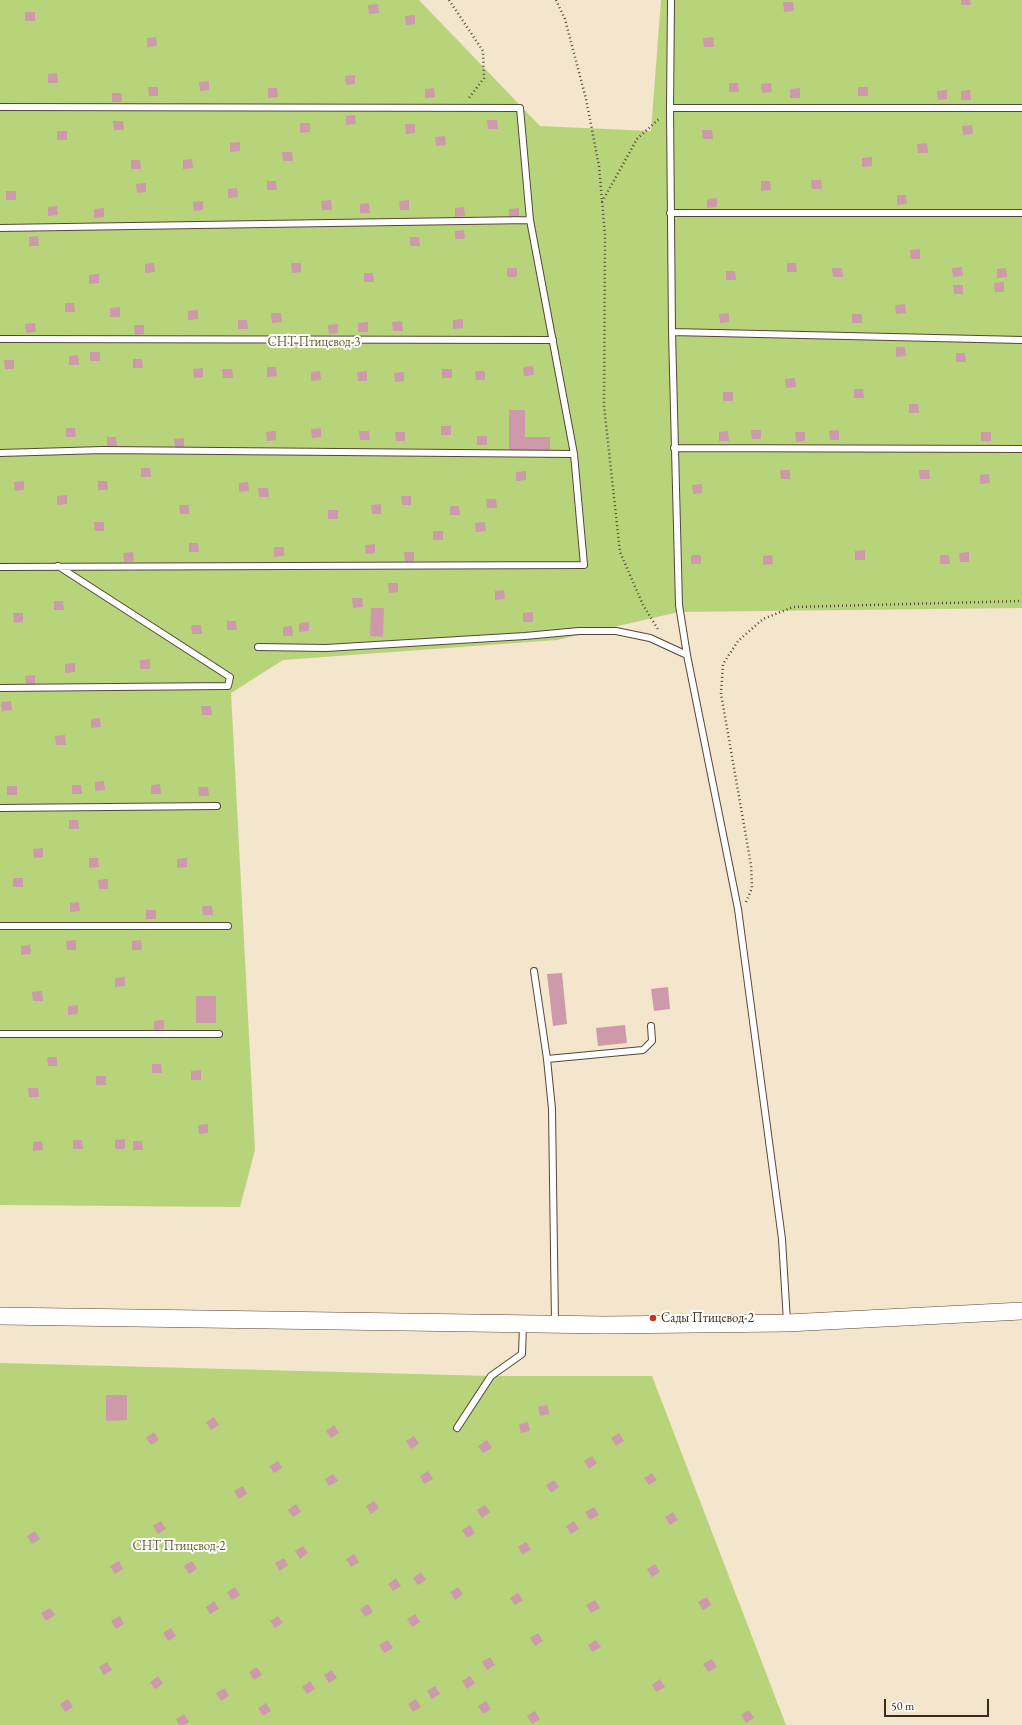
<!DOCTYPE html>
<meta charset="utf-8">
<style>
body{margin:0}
#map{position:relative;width:1022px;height:1725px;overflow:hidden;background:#f3e6cc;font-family:"EB Garamond",serif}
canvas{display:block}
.scale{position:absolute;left:884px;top:1699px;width:105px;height:18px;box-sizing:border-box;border:2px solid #3b2a1e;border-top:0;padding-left:5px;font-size:12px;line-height:14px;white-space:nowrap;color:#3b2a1e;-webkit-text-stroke:3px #fdfcf7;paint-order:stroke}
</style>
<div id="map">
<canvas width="1022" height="1725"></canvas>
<div class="scale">50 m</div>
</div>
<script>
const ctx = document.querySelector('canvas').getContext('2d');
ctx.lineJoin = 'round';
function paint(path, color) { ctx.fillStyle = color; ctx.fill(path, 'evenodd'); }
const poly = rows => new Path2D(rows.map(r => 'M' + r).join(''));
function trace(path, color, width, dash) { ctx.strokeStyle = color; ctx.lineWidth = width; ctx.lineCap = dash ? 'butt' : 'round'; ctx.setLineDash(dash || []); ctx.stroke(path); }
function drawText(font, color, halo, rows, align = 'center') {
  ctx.font = font + ' "EB Garamond",serif'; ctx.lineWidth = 4; ctx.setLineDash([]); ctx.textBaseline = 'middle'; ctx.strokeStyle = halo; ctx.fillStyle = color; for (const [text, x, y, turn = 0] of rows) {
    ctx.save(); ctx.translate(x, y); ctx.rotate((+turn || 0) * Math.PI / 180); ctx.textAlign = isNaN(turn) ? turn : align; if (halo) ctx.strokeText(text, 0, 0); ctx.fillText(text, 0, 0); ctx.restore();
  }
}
const green = poly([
 [0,0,419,0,540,126,651,131,661,0,1022,0,1022,608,679,612,557,640,283,660,231,693,255,1150,240,1207,0,1205],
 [0,1363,491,1376,652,1376,786,1725,0,1725]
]);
const building = poly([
 [961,0,970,0,971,5,961,5],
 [783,2,793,2,794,11,784,12],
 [378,4,379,13,369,14,368,5],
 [25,12,35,12,35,21,25,21],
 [415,15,415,24,406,25,405,16],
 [156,37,157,46,147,47,147,38],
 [713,37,714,47,704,47,703,38],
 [57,73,58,83,48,83,48,74],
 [355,75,355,84,346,85,345,76],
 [209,81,209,90,200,91,199,82],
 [729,83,738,83,739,92,729,92],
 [771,83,772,92,762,93,761,84],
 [148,87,158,87,158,96,149,96],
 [858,87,868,87,868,96,858,96],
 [268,88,277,88,278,97,268,98],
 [434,88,435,97,425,98,425,89],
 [800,88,800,98,790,98,790,89],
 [947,90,947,99,938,100,937,91],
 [970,90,971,100,961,100,961,91],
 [112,93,121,93,122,102,112,102],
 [355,115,356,124,346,125,346,116],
 [487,120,497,120,498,129,488,129],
 [113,121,123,121,124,130,114,130],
 [300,123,310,123,310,132,300,133],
 [405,124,415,124,415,133,406,134],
 [972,125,973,134,963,135,962,126],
 [702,130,712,130,713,139,703,139],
 [57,131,67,131,67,140,57,140],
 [445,136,446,145,436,146,435,137],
 [240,142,240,151,230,152,230,143],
 [927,143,928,153,918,153,917,144],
 [282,152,292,152,293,161,283,161],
 [872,157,872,166,862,167,862,158],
 [192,159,193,168,183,169,183,160],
 [131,160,140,160,141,169,131,169],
 [811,180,821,180,822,189,812,189],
 [267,181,276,181,277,190,267,190],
 [761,181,770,181,771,190,761,191],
 [146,183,146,192,137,193,136,184],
 [237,188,238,197,228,198,228,189],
 [6,191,16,191,16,200,6,200],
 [897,195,906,195,907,204,897,205],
 [717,198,717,207,707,208,707,199],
 [331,200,332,210,322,210,321,201],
 [409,200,409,210,400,210,399,201],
 [203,201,203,210,194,211,193,202],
 [369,203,370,213,360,213,360,204],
 [57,206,58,215,48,216,48,207],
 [464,207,465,216,455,217,455,208],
 [104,208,104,217,94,218,94,209],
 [519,208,519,217,509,218,509,209],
 [464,230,465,239,455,239,455,231],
 [38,236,39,246,29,246,29,237],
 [410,237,419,237,420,246,410,246],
 [920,249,920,259,911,259,910,250],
 [154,263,155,272,145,273,145,264],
 [291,263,301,263,301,272,292,273],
 [787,263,796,263,797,272,787,272],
 [962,267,963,276,953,277,952,268],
 [507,268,517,268,517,277,507,277],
 [832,268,842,268,843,277,833,277],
 [1006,268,1007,277,997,278,997,269],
 [726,271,735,271,736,280,726,280],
 [364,273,373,273,374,282,364,282],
 [99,274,99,283,89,284,89,275],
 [1004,282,1004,292,995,292,994,283],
 [953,285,963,285,963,294,954,294],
 [65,303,74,303,75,312,65,312],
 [905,304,906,313,896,314,895,305],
 [120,307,120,317,110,317,110,308],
 [198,310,198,319,188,320,188,311],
 [271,313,281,313,282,322,272,323],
 [729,313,729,322,720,323,719,314],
 [852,314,862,314,862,323,852,323],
 [463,319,463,328,453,329,453,320],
 [238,320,247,320,248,329,238,329],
 [402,321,403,331,393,331,392,322],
 [368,322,368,332,358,332,358,323],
 [35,323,36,332,26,333,25,324],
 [338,324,338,333,329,334,328,325],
 [134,325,144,325,144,334,135,335],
 [896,347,905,347,906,356,896,357],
 [90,352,100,352,100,361,90,361],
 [956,353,965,353,966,362,956,362],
 [78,355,79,365,69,365,69,356],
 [133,359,142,359,143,368,133,368],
 [4,360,14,360,14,369,5,369],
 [533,366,534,375,524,376,523,367],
 [267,367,276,367,277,376,267,377],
 [203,368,203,377,194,378,193,369],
 [222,369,232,369,233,378,223,378],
 [442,369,452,369,452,378,442,378],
 [320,371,321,380,311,381,311,372],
 [367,371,367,381,358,381,357,372],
 [475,371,485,371,485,380,476,380],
 [404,372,404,381,395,382,394,373],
 [795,378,796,387,786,388,785,379],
 [854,389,863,389,864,398,854,398],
 [723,392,733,392,733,401,723,401],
 [909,404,918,404,919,413,909,413],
 [509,410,525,410,525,437,550,437,550,452,509,452],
 [441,426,451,426,451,435,441,435],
 [66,428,75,428,76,437,66,437],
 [321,428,321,437,312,438,311,429],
 [751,430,761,430,761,439,752,439],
 [839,430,839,440,830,440,829,431],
 [276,431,276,440,267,441,266,432],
 [359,431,369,431,370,440,360,440],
 [728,431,729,441,719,441,719,432],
 [395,432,405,432,405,441,396,441],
 [795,432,805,432,805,441,796,442],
 [981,432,991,432,991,441,981,441],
 [477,436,487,436,487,445,477,445],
 [107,437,116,437,117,446,107,446],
 [184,438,184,447,175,448,174,439],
 [141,468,150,468,151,477,141,477],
 [780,470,790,470,790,479,781,479],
 [919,470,929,470,930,479,920,479],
 [526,471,526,480,516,481,516,472],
 [989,474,990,483,980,484,980,475],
 [24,481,24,490,15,491,14,482],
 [98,481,107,481,108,490,98,490],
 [248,482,249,491,239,492,239,483],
 [702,484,702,493,693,494,692,485],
 [258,488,268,488,269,497,259,497],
 [67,495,67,504,57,505,57,496],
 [401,496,411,496,411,505,402,505],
 [486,499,496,499,497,508,487,508],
 [381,504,381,514,372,514,371,505],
 [179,505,189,505,189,514,180,514],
 [450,506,459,506,460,515,450,515],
 [328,510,338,510,338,519,328,519],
 [94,522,104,522,104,531,95,531],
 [485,522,486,531,476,532,475,523],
 [433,531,443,531,443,540,433,540],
 [189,543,198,543,199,552,189,552],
 [375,544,375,553,366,554,365,545],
 [274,547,284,547,284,556,274,557],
 [865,550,865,560,855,560,855,551],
 [133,552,134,561,124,562,123,553],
 [404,552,414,552,414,561,405,562],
 [969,552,969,562,960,562,959,553],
 [691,555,701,555,701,564,691,564],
 [772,555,773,564,763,565,763,556],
 [940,555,949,555,950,564,940,564],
 [388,583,398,583,398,592,389,593],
 [504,590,505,599,495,600,495,591],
 [352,598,362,598,363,607,353,608],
 [54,601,63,601,64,610,54,610],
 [371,608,384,608,383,637,370,636],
 [533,612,533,622,523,622,523,613],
 [13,613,23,613,23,622,14,623],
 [227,621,236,621,237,630,227,630],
 [309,622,309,631,299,632,299,623],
 [191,625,201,625,202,634,192,634],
 [292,626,293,636,283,636,283,627],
 [150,659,150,669,140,669,140,660],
 [75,663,75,672,65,673,65,664],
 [35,675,35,684,26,685,25,676],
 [11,701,12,710,2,711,1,702],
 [201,706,211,706,212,715,202,715],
 [100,718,101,727,91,728,91,719],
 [65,735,66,745,56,745,55,736],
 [104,781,105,790,95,791,95,782],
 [160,784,161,794,151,794,151,785],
 [72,785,81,785,82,794,72,794],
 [7,786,17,786,17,795,7,795],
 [198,787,208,787,209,796,199,796],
 [69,820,78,820,79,829,69,829],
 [43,848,43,857,34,858,33,849],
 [89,858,98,858,99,867,89,868],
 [187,858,187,867,177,868,177,859],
 [13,878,23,878,23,887,13,887],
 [108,879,108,889,99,889,98,880],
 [79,902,80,911,70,912,70,903],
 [202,906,212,906,213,915,203,915],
 [146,910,156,910,156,919,146,919],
 [76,940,76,950,67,950,66,941],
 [141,940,142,950,132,950,132,941],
 [30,945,31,954,21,955,21,946],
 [562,973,567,1024,553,1026,547,974],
 [125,977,125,986,115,987,115,978],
 [668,987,670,1009,654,1011,651,989],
 [42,991,43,1001,33,1001,32,992],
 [196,996,216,996,216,1023,196,1023],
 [78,1005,78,1014,68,1015,68,1006],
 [164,1020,164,1029,154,1030,154,1021],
 [625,1025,627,1043,598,1046,596,1028],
 [47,1057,57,1057,57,1066,48,1066],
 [152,1064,161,1064,162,1073,152,1073],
 [201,1070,201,1080,191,1080,191,1071],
 [96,1076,106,1076,106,1085,96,1085],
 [28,1088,38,1088,39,1097,29,1097],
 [208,1124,208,1133,199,1134,198,1125],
 [125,1139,125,1149,115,1149,115,1140],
 [73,1140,82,1140,83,1149,73,1149],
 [42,1141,43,1150,33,1151,33,1142],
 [133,1141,142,1141,143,1150,133,1150],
 [106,1395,127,1395,127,1420,106,1421],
 [547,1405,550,1414,540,1416,538,1407],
 [214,1417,219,1425,211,1430,206,1422],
 [528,1422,530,1431,521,1433,519,1424],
 [334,1425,339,1433,331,1438,326,1431],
 [154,1432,159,1440,151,1445,146,1438],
 [619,1433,624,1441,616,1446,611,1438],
 [414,1436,419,1444,411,1449,406,1441],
 [487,1440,492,1448,483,1453,478,1446],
 [592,1456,597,1463,589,1469,584,1461],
 [278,1461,282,1468,274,1473,269,1466],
 [428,1471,433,1479,424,1484,420,1476],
 [652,1473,657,1480,649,1485,644,1478],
 [333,1474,338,1481,329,1486,325,1479],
 [554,1480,559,1487,551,1493,546,1485],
 [243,1486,247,1494,239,1499,234,1491],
 [374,1501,379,1508,371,1514,366,1506],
 [296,1504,301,1512,293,1517,288,1510],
 [485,1505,490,1512,482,1518,477,1510],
 [594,1507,599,1515,590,1520,585,1512],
 [673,1512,678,1520,670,1525,665,1517],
 [161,1521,166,1529,158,1534,153,1526],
 [574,1521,579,1529,571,1534,566,1526],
 [470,1525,475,1533,467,1538,462,1530],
 [35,1531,40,1539,32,1544,27,1536],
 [526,1542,531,1549,523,1555,518,1547],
 [303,1546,308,1553,300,1559,295,1551],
 [354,1554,359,1562,351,1567,346,1559],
 [284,1558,288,1565,280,1571,275,1563],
 [119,1561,123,1569,115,1574,110,1566],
 [192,1561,197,1569,189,1574,184,1566],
 [655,1564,660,1572,652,1577,647,1569],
 [421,1572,426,1580,418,1585,413,1578],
 [396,1578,401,1586,393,1591,388,1584],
 [235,1587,240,1595,232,1600,227,1592],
 [458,1587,463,1594,455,1600,450,1592],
 [518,1593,523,1600,515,1605,510,1598],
 [707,1597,711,1605,703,1610,698,1602],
 [595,1600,600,1608,591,1613,586,1605],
 [214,1601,219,1609,210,1614,206,1607],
 [368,1604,373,1612,365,1617,360,1609],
 [50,1608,55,1615,46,1621,41,1613],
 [415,1614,420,1622,412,1627,407,1619],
 [120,1616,124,1624,116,1629,111,1621],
 [278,1616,283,1623,275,1628,270,1621],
 [171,1628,176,1636,168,1641,163,1633],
 [538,1633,543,1641,535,1646,530,1638],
 [388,1640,393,1648,384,1653,379,1645],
 [596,1640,601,1647,592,1652,588,1645],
 [490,1657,495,1665,487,1670,482,1662],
 [712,1659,717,1667,708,1672,703,1664],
 [107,1662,112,1670,104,1675,99,1667],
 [257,1667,262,1675,254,1680,249,1672],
 [332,1670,337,1678,329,1683,324,1675],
 [158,1676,163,1684,155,1689,150,1682],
 [470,1676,475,1683,467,1689,462,1681],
 [660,1679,665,1687,656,1692,652,1685],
 [310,1681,315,1689,307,1694,302,1687],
 [435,1686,440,1694,432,1699,427,1691],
 [225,1688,229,1696,221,1701,216,1693],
 [68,1699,73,1707,65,1712,60,1704],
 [416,1699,421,1707,413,1712,408,1704],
 [486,1701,491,1709,483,1714,478,1706],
 [266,1703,271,1711,263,1716,258,1708],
 [749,1710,754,1718,746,1723,741,1715],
 [535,1711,540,1719,532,1724,527,1716],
 [184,1714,189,1722,184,1725,179,1725,176,1719]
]);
const path = poly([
 [449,0,483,51,484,78,469,98],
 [556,0,565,19,586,99,599,166,605,235,604,406,620,552,643,605,659,631],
 [602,202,637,139,660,118],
 [746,902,752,888,751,865,721,694,723,664,738,641,763,619,793,607,1022,601]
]);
const lane = poly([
 [0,107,520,108,530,220,574,454,584,565,0,567],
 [670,108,671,0],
 [670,213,1022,213],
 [0,228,530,220],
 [672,332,1022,340],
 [0,339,553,340],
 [674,448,1022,449],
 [0,453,103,450,574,454],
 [258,647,326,648,525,636,579,631,616,631,650,638,687,655],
 [0,688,228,686,230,677,58,566],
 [0,808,217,806],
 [0,926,228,926],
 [534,971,547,1059,552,1109,555,1323],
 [0,1034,219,1034],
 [547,1059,643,1050,652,1041,651,1026],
 [787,1322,782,1239,738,909,687,655,679,605,672,332,670,108,1022,108],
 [457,1428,491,1376,522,1354,523,1325]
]);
const secondary = poly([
 [0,1316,605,1325,787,1323,1022,1311]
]);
const markers = [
 [653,1318,4,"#c8321e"]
];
const parkNames = [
 ["СНТ Птицевод-3",314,342],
 ["СНТ Птицевод-2",179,1546]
];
const poiNames = [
 ["Сады Птицевод-2",661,1318]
];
paint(green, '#b7d47b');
paint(building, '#ce99aa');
trace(lane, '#574638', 8);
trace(secondary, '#574638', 18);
trace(path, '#574638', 2.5, [1, 3]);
trace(lane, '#fff', 6);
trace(secondary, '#fff', 17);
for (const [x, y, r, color] of markers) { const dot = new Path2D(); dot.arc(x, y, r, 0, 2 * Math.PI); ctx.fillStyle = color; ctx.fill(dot); trace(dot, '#fdfcf7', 1.5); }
drawText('13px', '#605d3a', '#fdfcf7', parkNames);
drawText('13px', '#3b2a1e', '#fdfcf7', poiNames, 'left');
</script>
